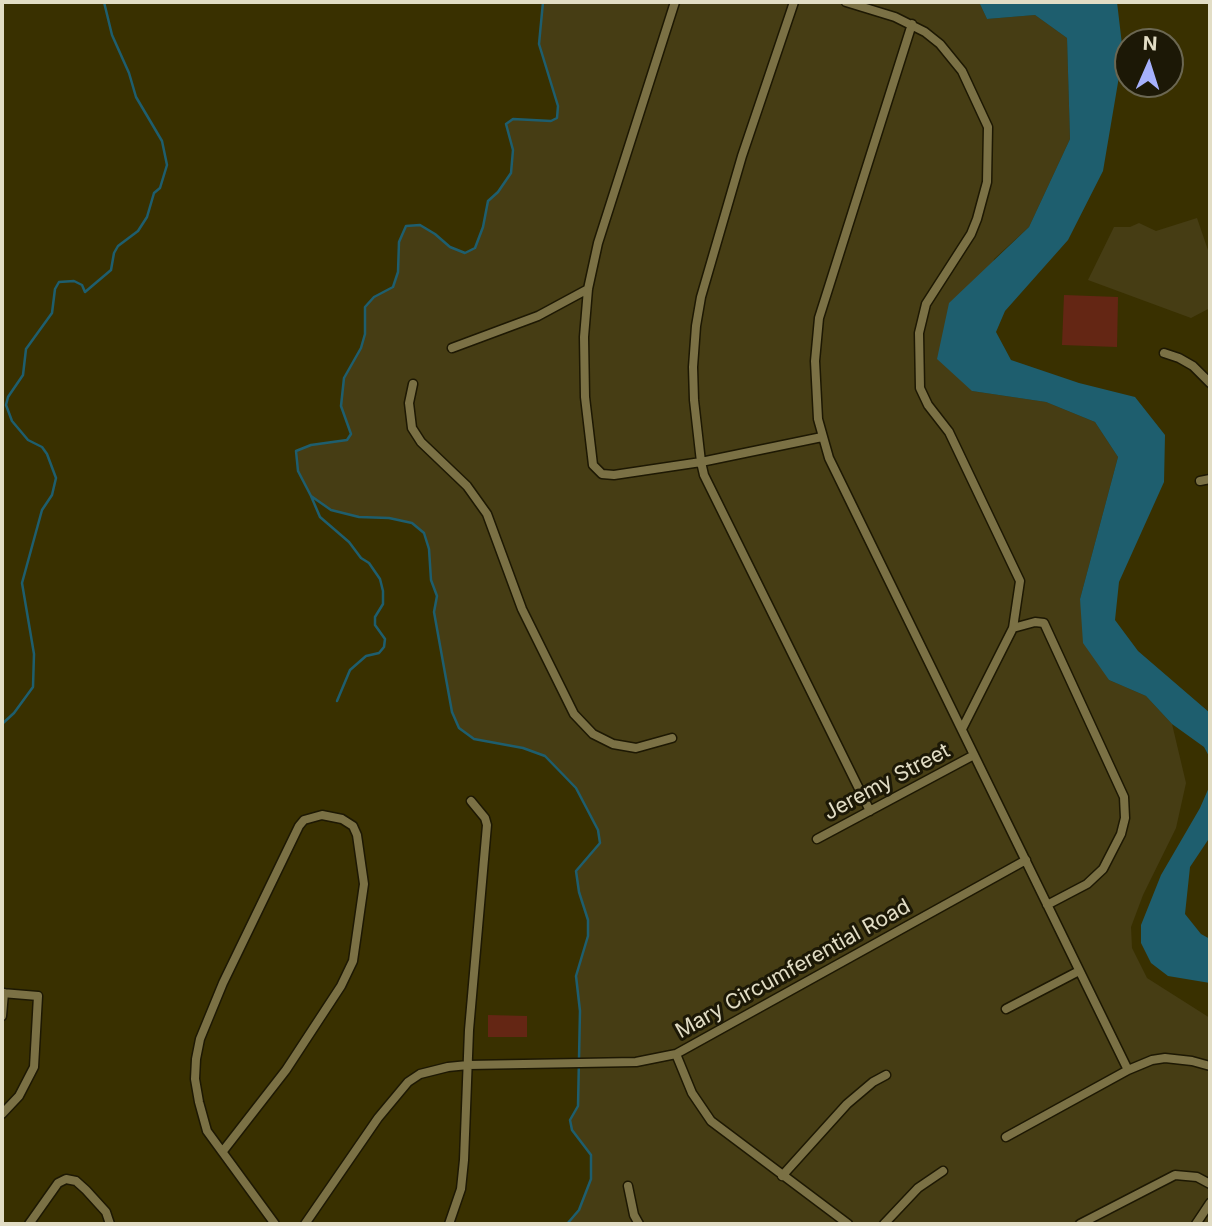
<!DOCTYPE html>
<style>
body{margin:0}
#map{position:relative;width:1212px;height:1226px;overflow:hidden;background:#393000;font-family:Inter,sans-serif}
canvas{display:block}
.frame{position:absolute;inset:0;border:4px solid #e2ddc5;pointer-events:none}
.north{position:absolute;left:1114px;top:28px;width:70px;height:70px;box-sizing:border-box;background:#1c1806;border:2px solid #6b6752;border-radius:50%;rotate:3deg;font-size:19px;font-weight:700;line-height:28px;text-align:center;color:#e2ddc5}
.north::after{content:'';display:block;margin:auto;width:24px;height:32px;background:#a6b1fc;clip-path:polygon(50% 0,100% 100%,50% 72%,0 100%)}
</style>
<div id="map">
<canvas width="1212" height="1226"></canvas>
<div class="frame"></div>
<div class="north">N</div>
</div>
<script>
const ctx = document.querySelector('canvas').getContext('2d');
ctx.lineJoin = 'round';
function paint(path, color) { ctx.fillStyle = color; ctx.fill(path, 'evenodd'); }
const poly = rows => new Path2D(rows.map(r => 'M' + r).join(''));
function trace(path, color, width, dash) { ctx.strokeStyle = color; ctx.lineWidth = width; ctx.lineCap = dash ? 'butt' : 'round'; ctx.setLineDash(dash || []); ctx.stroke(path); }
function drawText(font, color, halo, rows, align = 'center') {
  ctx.font = font + ' Inter,sans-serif'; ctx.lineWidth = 6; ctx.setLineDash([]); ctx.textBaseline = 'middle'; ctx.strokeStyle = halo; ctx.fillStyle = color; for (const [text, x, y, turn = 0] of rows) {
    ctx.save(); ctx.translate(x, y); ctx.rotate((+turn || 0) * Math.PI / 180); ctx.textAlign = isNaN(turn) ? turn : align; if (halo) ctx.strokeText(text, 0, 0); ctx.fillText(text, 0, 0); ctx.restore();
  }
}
const built = poly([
 [543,2,979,2,987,19,1035,15,1067,38,1070,139,1029,227,994,259,972,391,1046,402,1095,422,1118,457,1080,599,1109,680,1146,696,1172,724,1186,783,1176,828,1143,895,1131,927,1132,948,1147,978,1210,1018,1210,1224,567,1224,579,1210,591,1179,591,1155,572,1130,570,1120,578,1106,580,1011,576,976,588,936,588,920,579,892,576,871,600,843,598,830,576,789,545,756,523,748,474,739,459,728,452,712,434,612,437,596,431,580,429,549,424,533,412,523,388,518,359,517,331,510,311,496,298,471,296,451,311,445,347,440,351,434,341,406,344,378,361,348,365,334,365,307,374,297,393,287,398,272,399,242,406,226,420,225,435,234,450,247,465,253,475,248,483,227,488,201,498,192,511,173,513,150,506,124,513,119,551,121,557,118,558,106,539,44],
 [1197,218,1210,256,1210,308,1191,318,1088,280,1114,227,1130,227,1139,223,1156,231]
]);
const green = poly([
 [1064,295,1118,297,1117,347,1062,345],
 [488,1015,527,1016,527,1037,488,1037]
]);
const water = poly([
 [979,2,1117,2,1123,53,1103,171,1068,240,1005,311,996,332,1011,360,1079,383,1135,397,1165,435,1164,482,1119,582,1115,620,1138,651,1210,713,1210,758,1204,747,1172,724,1146,696,1109,680,1083,643,1080,599,1118,457,1095,422,1046,402,972,391,937,359,949,303,1029,227,1070,139,1067,38,1035,15,987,19],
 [1210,785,1210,837,1190,867,1185,914,1201,934,1210,939,1210,983,1168,976,1151,963,1141,943,1141,925,1161,875,1200,808]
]);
const stream = poly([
 [311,496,331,510,359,517,389,518,412,523,424,533,429,549,431,580,437,596,434,612,452,712,459,728,474,739,523,748,545,756,576,788,598,830,600,843,576,871,579,892,588,920,588,936,576,976,580,1011,578,1106,570,1120,572,1130,591,1155,591,1179,579,1210,567,1224],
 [337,701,350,670,366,656,379,653,384,647,385,639,375,625,375,617,383,604,383,591,380,579,369,563,361,558,349,542,320,517,311,496,298,471,296,451,311,445,347,440,351,434,341,406,344,378,361,348,365,334,365,307,374,297,393,287,398,272,399,242,406,226,420,225,435,234,450,247,465,253,475,248,483,227,488,201,498,192,511,173,513,150,506,124,513,119,551,121,557,118,558,106,539,44,543,2],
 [2,724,14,713,33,687,34,654,22,583,42,510,52,495,56,478,47,454,42,447,28,440,12,421,6,405,8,397,23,375,26,349,52,313,55,289,59,282,74,281,82,285,85,292,111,270,114,253,118,246,138,231,147,217,154,193,160,188,167,165,162,141,136,97,129,73,112,35,104,2]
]);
const minor = poly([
 [675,2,598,243,588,289,584,337,585,397,593,465,602,474,614,475,701,462,822,437],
 [794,2,742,156,701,297,696,326,693,367,694,400,701,462,704,475,870,811],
 [846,2,895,17,925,32,940,44,962,71,988,127,987,182,977,219,971,234,926,304,919,333,920,388,928,405,949,432,1020,581,1013,628,962,729],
 [912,24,819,318,815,361,818,419,829,458,1128,1070],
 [452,348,538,316,588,289],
 [1164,353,1179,358,1193,366,1210,383],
 [413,384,409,403,412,428,421,442,467,486,487,514,522,609,574,714,593,734,613,744,636,748,672,738],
 [1200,481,1210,479],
 [1013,628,1035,622,1044,623,1124,797,1125,818,1121,834,1103,869,1087,884,1047,905],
 [817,839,974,755],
 [2,993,38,996,34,1067,19,1096,2,1114],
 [1006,1009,1079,971],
 [2,1016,4,993],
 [676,1054,692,1093,711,1121,848,1224],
 [1006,1137,1128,1070,1152,1060,1165,1058,1192,1061,1210,1066],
 [223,1151,286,1070,341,986,353,961,364,884,357,835,353,826,342,819,322,815,304,820,299,826,223,983,200,1039,196,1059,195,1079,199,1102,207,1131,275,1224],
 [782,1176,847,1104,873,1082,886,1075],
 [628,1186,634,1215,639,1224],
 [29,1224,58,1183,66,1179,76,1181,86,1190,106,1212,110,1224],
 [305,1224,378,1118,408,1082,420,1074,448,1067,468,1065,636,1062,676,1054,1026,860],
 [449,1224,461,1189,464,1160,469,1030,487,825,485,818,471,801],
 [884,1224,918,1188,943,1171],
 [1080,1224,1175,1175,1197,1177,1210,1184],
 [1196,1224,1210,1203]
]);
const streetNames = [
 ["Jeremy Street",887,782,-28],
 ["Mary Circumferential Road",793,969,-29]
];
paint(built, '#463d14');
paint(green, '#642614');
paint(water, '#1e5e6e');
trace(stream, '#1e5e6e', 2.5);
trace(minor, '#1d1803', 11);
trace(minor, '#7b7145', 8);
drawText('21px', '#e2ddc5', '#1c1806', streetNames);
</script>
